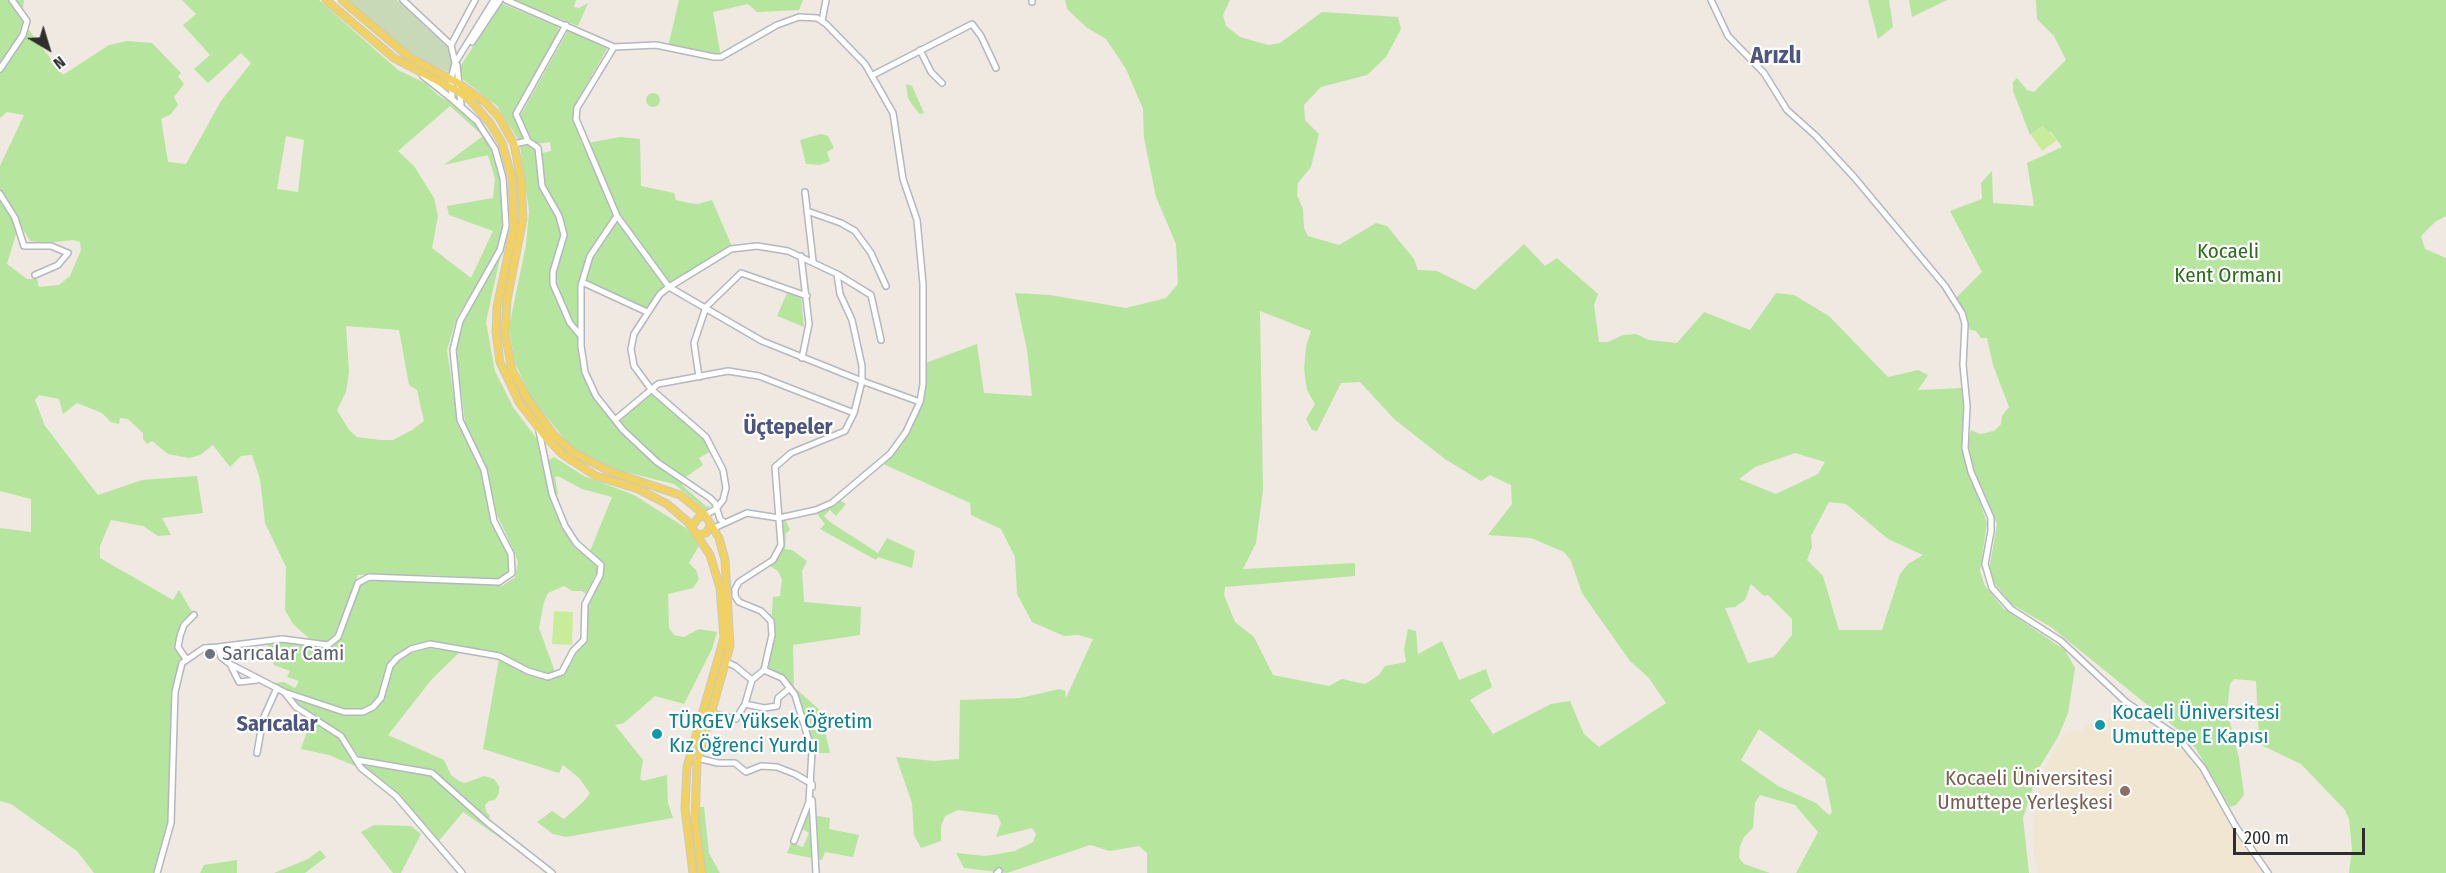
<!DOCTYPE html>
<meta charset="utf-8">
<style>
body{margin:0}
#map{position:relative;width:2446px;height:873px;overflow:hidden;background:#efe9e1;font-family:"Fira Sans Condensed",sans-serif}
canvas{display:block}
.north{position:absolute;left:18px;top:18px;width:60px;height:60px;-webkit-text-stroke:4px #fff;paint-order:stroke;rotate:142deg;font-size:16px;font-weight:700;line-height:24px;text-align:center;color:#2e2e2e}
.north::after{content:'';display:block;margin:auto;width:21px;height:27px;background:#2e2e2e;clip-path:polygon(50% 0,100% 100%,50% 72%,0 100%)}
.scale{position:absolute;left:2233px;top:828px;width:132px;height:27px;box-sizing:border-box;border:3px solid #2e2e2e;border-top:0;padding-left:8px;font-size:18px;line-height:21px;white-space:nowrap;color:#2e2e2e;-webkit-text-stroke:4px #fff;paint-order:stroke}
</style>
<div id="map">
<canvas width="2446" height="873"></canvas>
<div class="north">N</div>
<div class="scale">200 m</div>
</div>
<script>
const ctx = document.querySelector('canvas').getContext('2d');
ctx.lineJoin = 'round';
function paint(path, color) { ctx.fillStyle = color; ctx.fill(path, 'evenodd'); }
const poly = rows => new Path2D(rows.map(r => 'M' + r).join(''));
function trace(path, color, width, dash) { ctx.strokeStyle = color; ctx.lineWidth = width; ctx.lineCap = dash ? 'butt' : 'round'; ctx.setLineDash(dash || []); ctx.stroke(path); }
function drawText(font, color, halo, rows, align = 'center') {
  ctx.font = font + ' "Fira Sans Condensed",sans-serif'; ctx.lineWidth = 4.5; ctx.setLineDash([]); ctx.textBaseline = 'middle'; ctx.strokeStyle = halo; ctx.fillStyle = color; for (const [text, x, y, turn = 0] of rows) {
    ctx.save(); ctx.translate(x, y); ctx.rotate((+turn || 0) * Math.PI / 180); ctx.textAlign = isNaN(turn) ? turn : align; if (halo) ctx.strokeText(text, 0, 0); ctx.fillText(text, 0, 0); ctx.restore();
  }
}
const education = poly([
 [2133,716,2161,730,2184,751,2209,785,2230,826,2262,873,2038,873,2033,854,2034,808,2045,768,2062,737,2068,732,2081,731,2087,725,2110,718,2120,721]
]);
const green = poly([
 [0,0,24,0,23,9,21,10,25,20,22,34,0,66],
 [182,0,319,0,398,70,425,83,439,96,454,104,474,121,488,140,498,166,502,193,503,221,500,241,492,260,457,317,447,350,458,425,482,473,490,512,509,555,511,568,499,579,430,575,358,575,333,638,323,643,313,642,293,624,285,610,286,567,265,523,260,479,252,455,241,456,230,467,213,445,200,455,189,458,168,454,152,441,147,444,143,439,143,433,128,419,120,418,119,424,111,422,102,413,77,403,63,414,59,399,39,395,35,400,45,426,98,495,142,480,197,476,203,513,162,518,171,535,158,536,143,526,111,520,100,546,100,558,173,600,179,590,194,615,186,622,178,645,182,656,173,686,168,821,153,873,94,873,77,851,11,804,0,801,0,528,31,532,31,499,0,491,0,198,13,220,16,234,7,264,27,279,37,279,39,287,59,285,70,276,81,250,80,242,73,240,46,243,30,241,0,191,0,166,24,115,7,112,0,118,0,73,29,30,63,75,109,45,127,41,152,43,181,73,178,76,184,84,174,97,178,105,171,114,161,119,168,162,186,164,221,101,251,63,241,53,208,83,194,69,210,55,183,25,196,14],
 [450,106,483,136,444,165,488,155,495,179,493,198,447,206,449,215,493,231,471,278,432,248,438,216,434,198,414,166,398,151],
 [286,136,304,140,298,192,277,189],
 [346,326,399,330,409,385,417,390,424,421,412,430,393,440,380,440,357,437,349,430,337,410,346,392,349,372],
 [512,0,576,0,574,7,579,8,588,3,578,26],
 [679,0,803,0,799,10,757,12,748,4,713,12,721,57,668,47],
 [1065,0,1230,0,1223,15,1226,26,1240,37,1268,45,1280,43,1322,12,1398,17,1401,29,1386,57,1367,75,1321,87,1304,105,1305,120,1319,134,1311,167,1298,183,1297,195,1303,209,1304,228,1308,236,1339,245,1376,223,1387,226,1414,259,1418,270,1437,271,1475,290,1524,244,1545,266,1557,258,1598,294,1594,305,1599,342,1608,342,1623,335,1636,334,1649,340,1677,343,1704,312,1750,330,1776,293,1794,295,1829,316,1888,377,1918,370,1928,375,1918,390,1963,388,1965,421,1962,450,1987,523,1980,571,1985,586,2003,608,2065,650,2075,668,2068,713,2058,737,2039,768,2023,818,2029,873,1796,873,1818,832,1795,805,1760,795,1755,803,1753,828,1744,837,1740,846,1739,858,1744,864,1770,873,1147,873,1147,853,1139,846,1110,851,1090,845,1007,873,964,868,956,853,986,856,1015,851,1033,842,1036,834,1032,828,996,837,1001,823,997,815,958,810,945,816,941,826,941,841,921,848,914,835,912,803,896,757,934,761,959,759,960,700,1020,698,1060,689,1065,691,1066,698,1093,639,1078,635,1064,636,1032,622,1017,594,1015,557,1001,529,971,515,970,503,881,463,898,444,920,402,923,364,977,344,984,393,1032,396,1027,350,1015,293,1050,295,1126,308,1166,298,1178,284,1176,244,1156,197,1144,138,1143,109,1126,69,1106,39,1086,27,1067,9],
 [1260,311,1311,331,1306,347,1304,369,1307,390,1315,404,1306,419,1312,430,1317,431,1341,383,1360,382,1394,419,1445,459,1481,481,1490,475,1511,485,1512,504,1488,535,1531,538,1564,552,1571,561,1582,593,1630,661,1648,677,1666,703,1599,747,1584,734,1570,701,1551,704,1493,734,1470,700,1492,687,1486,669,1459,680,1442,641,1418,654,1416,631,1408,629,1404,649,1406,662,1385,666,1379,675,1365,684,1342,679,1329,686,1273,675,1254,637,1235,622,1224,595,1225,587,1355,576,1355,563,1243,569,1256,543,1263,490],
 [1795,453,1825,462,1818,474,1776,494,1739,479,1755,467],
 [1829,502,1846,504,1888,539,1923,555,1908,564,1900,574,1882,630,1839,630,1823,576,1807,560,1812,547,1811,536],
 [1751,584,1764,596,1768,595,1792,619,1792,635,1774,657,1748,663,1725,608,1735,607,1745,600],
 [1759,729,1825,778,1832,812,1829,815,1816,803,1778,786,1741,760],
 [1868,0,1889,0,1893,27,1878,39],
 [1909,0,1947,0,1912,17],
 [2036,0,2446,0,2446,216,2435,222,2421,236,2425,249,2446,258,2446,873,2349,873,2352,849,2349,819,2345,810,2301,764,2263,746,2259,739,2256,681,2234,679,2230,684,2227,711,2239,758,2244,795,2236,805,2230,807,2196,749,2182,733,2051,627,2011,604,1991,579,1989,570,1997,524,1974,472,1968,442,1971,430,1980,434,1994,431,2001,424,2002,416,2009,407,1993,365,1987,338,1981,338,1976,331,1968,329,1966,313,1956,298,1982,272,1950,211,1982,199,1981,183,1992,171,1993,203,2034,206,2027,163,2062,147,2051,132,2048,133,2043,126,2030,135,2013,91,2013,82,2017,78,2027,90,2034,92,2066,60,2054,36,2037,19],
 [501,3,558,27,559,31,514,110,514,116,523,138,519,141,497,106,460,77,458,70],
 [569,29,607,49,573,108,573,119,582,144,620,137,640,139,641,186,674,193,676,200,689,203,698,204,712,200,733,249,669,287,647,312,583,282,581,336,588,380,615,420,649,391,703,439,711,451,699,458,703,465,683,479,679,478,683,486,707,507,711,505,706,510,674,484,613,469,570,446,530,396,515,363,509,327,526,245,529,211,520,146,531,145,538,154,551,151,550,142,538,144,530,138,520,116],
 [906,84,912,86,924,113,920,114,913,106,908,98],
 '646 100a7 7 0 1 1 14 0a7 7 0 1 1-14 0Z',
 [821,134,828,136,834,148,827,152,830,161,820,165,806,164,800,140],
 [501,253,486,322,495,371,513,407,537,439,548,491,559,519,578,550,594,559,599,567,586,594,582,591,572,591,564,586,548,593,544,602,539,628,555,672,546,676,500,653,424,642,405,649,390,659,378,696,364,710,346,710,282,688,273,683,284,682,295,688,299,681,287,677,290,671,274,665,266,651,268,645,283,641,323,648,334,645,343,632,359,588,367,581,416,580,502,586,515,577,518,562,514,551,497,515,485,465,466,429,456,352,459,335,469,310],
 [787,293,801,298,804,327,777,316],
 [554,457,584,476,634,495,686,528,700,544,689,563,696,570,699,579,693,588,668,594,669,628,674,635,684,637,699,629,717,632,712,649,684,704,655,696,624,723,615,725,643,760,640,779,643,781,667,775,668,803,673,818,566,837,553,834,537,822,552,811,564,819,584,801,590,793,579,778,563,765,559,773,483,749,499,659,528,674,551,680,564,675,578,650,586,643,587,604,603,577,603,563,590,551,612,497,582,489,558,476,555,477,558,494,556,496,549,464,549,460],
 [838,499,846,504,836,516,830,510,824,516,830,522,878,553,887,538,915,551,912,568,878,557,876,560,820,529,825,524,817,514],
 [782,521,786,521,790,530,786,533,785,549,792,550,807,561,802,571,804,602,861,607,860,635,793,645,794,687,823,713,851,719,824,727,830,753,814,753,798,700,791,687,768,667,773,597,780,596,782,580,778,571,770,566,777,559,784,542],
 [428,648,460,652,432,679,388,735,444,760,451,775,459,781,465,783,484,776,494,779,499,786,499,793,495,800,489,801,485,805,486,811,490,816,488,821,438,775,361,759,344,736,293,700,301,699,344,715,361,715,378,706,394,664,405,655],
 [311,719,340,738,360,768,329,755,301,749],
 [362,764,427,773,516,849,463,812,438,842,408,811,391,787,362,767],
 [699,807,704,807,709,853,720,873,706,873,697,819],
 [808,814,830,818,829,829,859,835,853,857,825,852,822,860,787,853,791,843,803,847,809,833,802,829],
 [374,825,411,826,421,834,401,873,393,873,361,832],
 [320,850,326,857,305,873,274,873,308,859],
 [237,860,237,873,200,873,204,865]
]);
const cemetery = poly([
 [348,0,397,0,448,48,452,61,450,70,448,72,412,55]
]);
const pitch = poly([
 [2043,126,2057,140,2042,151,2031,135],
 [554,611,573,612,572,645,552,644]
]);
const minor = poly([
 [403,0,451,45,475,0],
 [506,0,614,47,656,45,714,57,721,57,777,25,799,17,817,18,826,24,865,64,893,113,903,179,917,220,923,284,923,384,920,402,862,381,854,413,759,376,728,371,658,384,615,420],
 [1032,0,1032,2],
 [1711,0,1728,36,1764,73,1787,110,1816,136,1854,177,1945,286,1962,313,1965,324,1963,365,1967,406,1965,448,1971,472,1991,518,1991,531,1985,564,1992,588,2011,609,2061,641,2126,702,2177,736,2203,768,2236,827,2268,873],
 [822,21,826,0],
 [472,42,500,0],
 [451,45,455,63],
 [614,47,577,108,576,119,617,216,669,287,731,249,757,246,788,251,837,274],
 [920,50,931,72,942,83],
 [457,65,461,105],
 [0,69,23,35,27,21,12,0],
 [873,75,972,24,981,36,996,68],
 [423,76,452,99],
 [528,141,516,114,566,25],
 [514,144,528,141,538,148,542,186,559,216,564,235,553,272,553,284,570,323,581,336],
 [805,192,813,261],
 [0,194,15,218,24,246,51,246,68,253,58,265,35,275],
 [807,211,841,223,855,231,871,253,886,286],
 [617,216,590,256,581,286,581,346,585,372,596,396,623,430,657,462,710,498,715,503,720,519,725,523],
 [801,256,809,324,802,358],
 [582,282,647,312],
 [699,377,694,343,706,307,741,273,807,296],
 [705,515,716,509,723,500,726,488,723,470,706,437,651,389,634,366,631,349,634,334,660,294,669,287,762,341,862,381,862,366,852,320,840,294,837,274,871,295,881,340],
 [714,528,747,513,779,518,816,510,832,503,890,454,906,432,920,402],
 [218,647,282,639,328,645,338,637,358,583,369,577,499,582,512,573,511,554,494,521,484,470,460,420,453,350,460,321,500,250,506,226,503,178,495,149,477,121,452,99,451,79,455,63,494,0],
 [186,659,178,647,180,636,184,625,194,615],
 [726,662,735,666,752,680,764,670],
 [230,664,284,692,296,707,341,736,361,768,396,796,462,873],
 [284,692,344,712,363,712,373,707,381,698,390,666,397,658,411,649,430,644,499,656,528,671,548,677,562,672,573,651,584,640,585,604,600,575,601,565,576,543,565,526,552,494,539,431],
 [745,704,764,708,777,706,778,698,790,688],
 [710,713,736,719,745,704,752,680],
 [257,753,263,719,277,688],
 [697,758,718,763,735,763,746,772,761,766,777,767,795,774,812,784,812,787],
 [357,760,432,773,488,823,552,873],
 [812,800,816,873],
 [794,841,809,802,812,751,795,695,782,678,764,670,772,635,771,621,761,611,739,602,735,596,735,589,739,582,773,560,781,545,775,467,791,453,845,431,854,413],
 [157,873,171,823,175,692,182,663,204,648,218,647,221,657,230,664,239,682,257,680],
 [997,873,999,871]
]);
const major = poly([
 [326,0,394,58,459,92,471,101,490,123,502,143,512,178,514,227,497,307,496,332,500,362,519,402,545,436,562,454,596,476,638,489,667,504,688,522,710,555,720,588,724,638,687,767,685,809,693,873],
 [342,0,409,57,458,83,485,102,499,117,514,144,521,179,523,219,507,300,505,333,512,370,527,398,553,434,573,452,609,471,680,495,705,515,719,538,725,560,730,646,697,763,695,823,702,873],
 [692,527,698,518,705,515],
 [698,535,706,533,711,525]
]);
const markers = [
 [210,654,6,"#6b7280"],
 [2100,725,6,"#0f9aa8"],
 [657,734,6,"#0f9aa8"],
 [2125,791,6,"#8d6e63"]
];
const parkNames = [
 ["Kocaeli",2228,252],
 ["Kent Ormanı",2228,276]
];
const worshipNames = [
 ["Sarıcalar Cami",222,654]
];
const cultureNames = [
 ["Kocaeli Üniversitesi",2112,713],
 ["Umuttepe E Kapısı",2112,737],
 ["TÜRGEV Yüksek Öğretim",669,722],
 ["Kız Öğrenci Yurdu",669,746]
];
const educationNames = [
 ["Kocaeli Üniversitesi",2113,779],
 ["Umuttepe Yerleşkesi",2113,803]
];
const neighbourhoodNames = [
 ["Üçtepeler",788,428],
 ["Sarıcalar",277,725]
];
const quarterNames = [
 ["Arızlı",1776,56]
];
paint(education, '#f0e6d1');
paint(green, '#b6e59e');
paint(cemetery, '#c8d9b8');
paint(pitch, '#c9ec9a');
trace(minor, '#b4b7c1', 8);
trace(major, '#c9c9c9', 9);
trace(minor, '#fff', 5);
trace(major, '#f2d163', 7);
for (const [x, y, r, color] of markers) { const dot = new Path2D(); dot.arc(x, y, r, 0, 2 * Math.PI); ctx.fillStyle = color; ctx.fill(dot); trace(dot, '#fff', 2); }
drawText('21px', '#2c6e1b', '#fff', parkNames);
drawText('21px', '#5b616d', '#fff', worshipNames, 'left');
drawText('21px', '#0d838f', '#fff', cultureNames, 'left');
drawText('21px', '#785e54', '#fff', educationNames, 'right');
drawText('bold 22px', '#4d5680', '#fff', neighbourhoodNames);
drawText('bold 24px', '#4d5680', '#fff', quarterNames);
</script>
